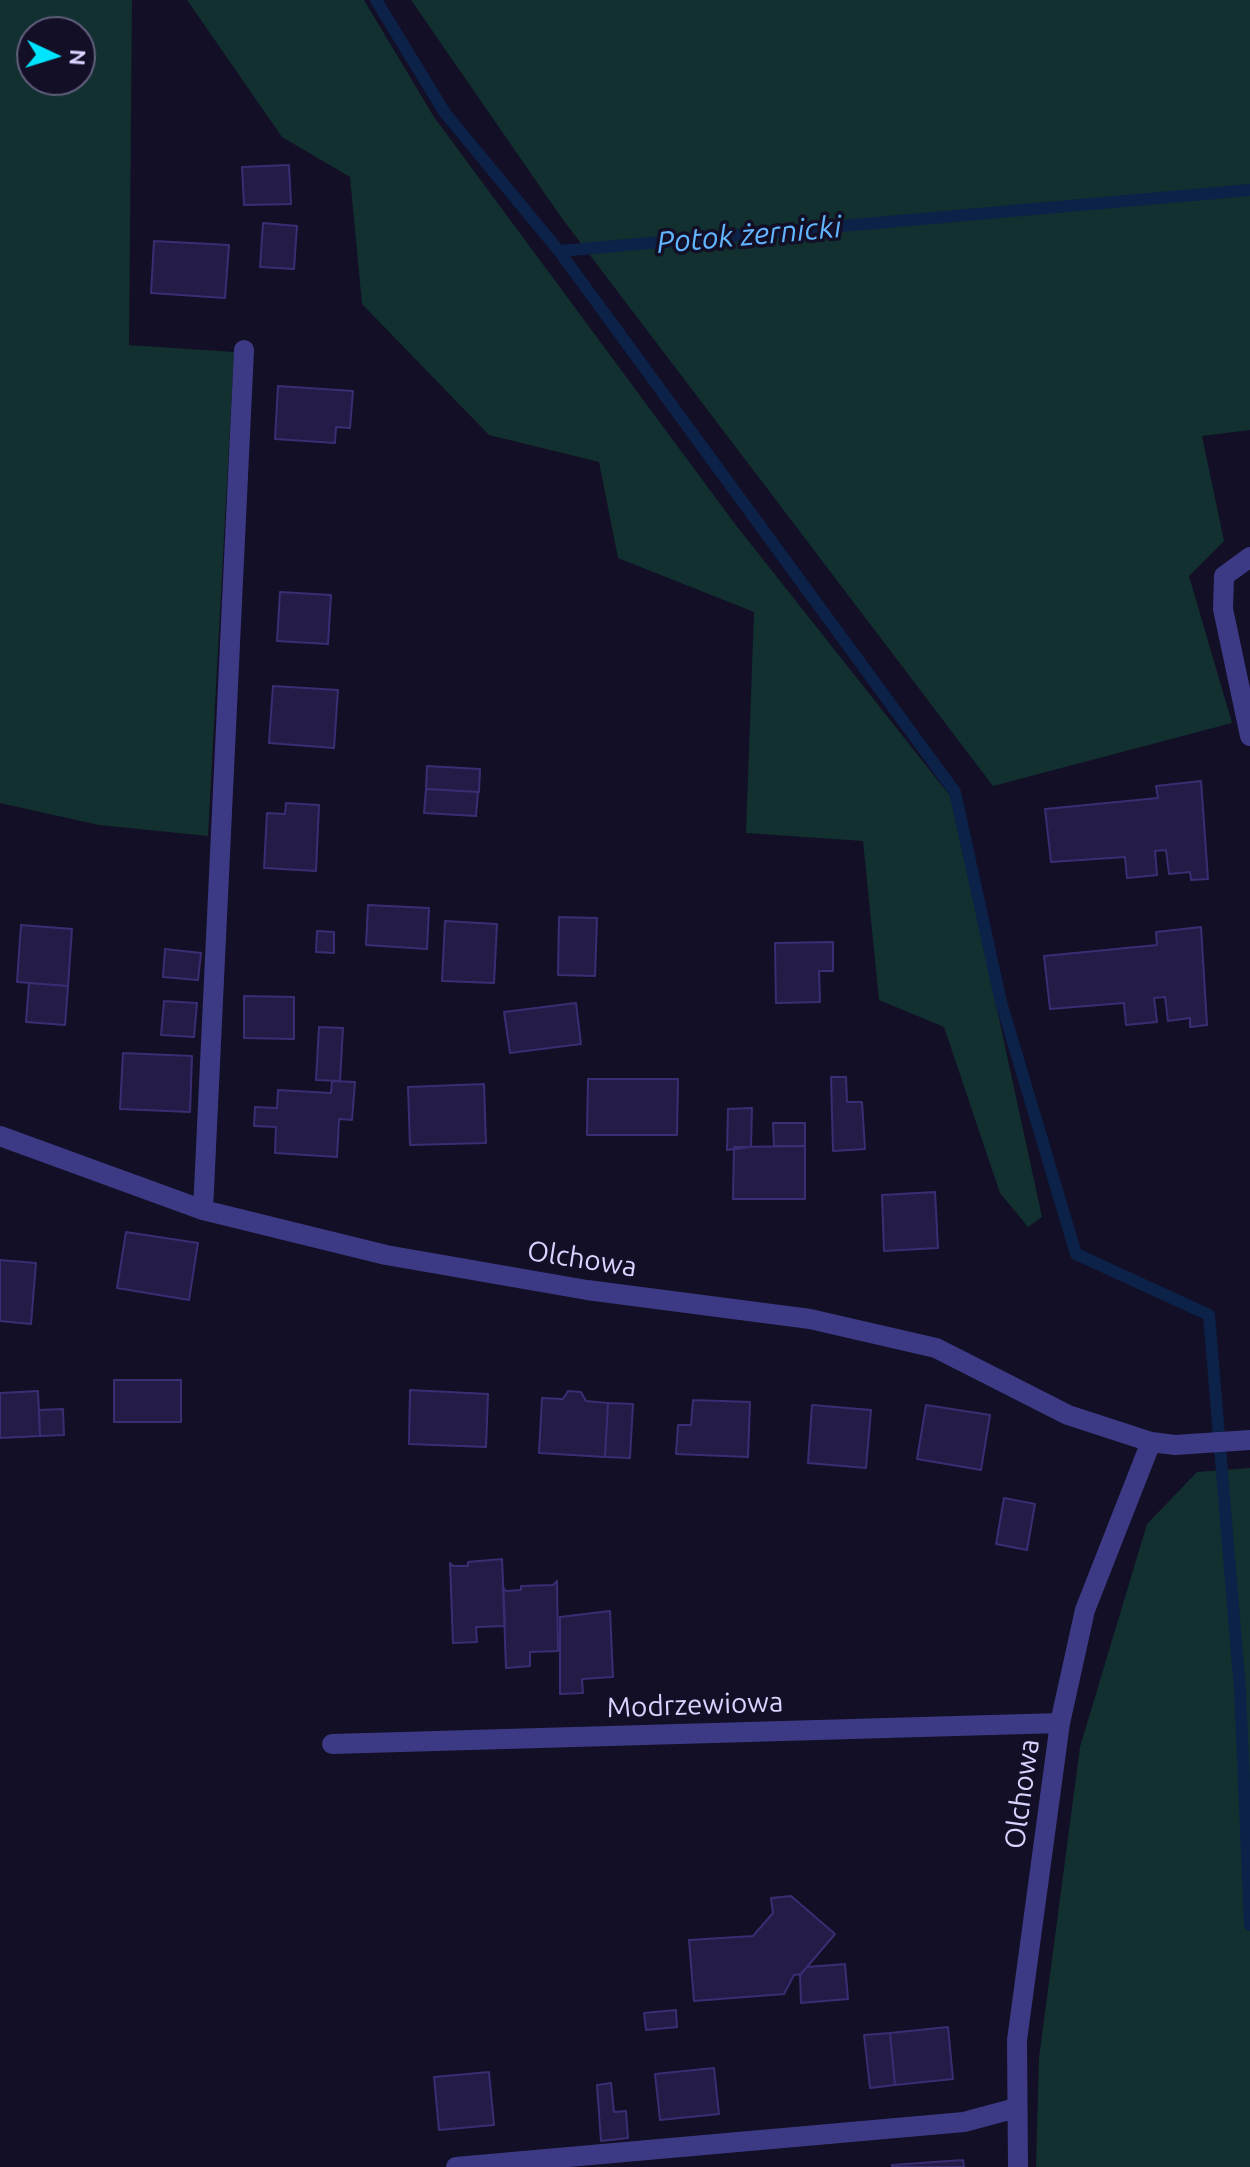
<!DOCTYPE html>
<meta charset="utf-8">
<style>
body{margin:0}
#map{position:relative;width:1250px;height:2167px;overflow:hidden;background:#130f26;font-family:Ubuntu,sans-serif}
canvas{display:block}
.north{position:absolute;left:16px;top:16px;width:80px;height:80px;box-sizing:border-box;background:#130f26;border:2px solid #625e7d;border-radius:50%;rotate:94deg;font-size:22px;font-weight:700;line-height:32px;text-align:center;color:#d9d4ff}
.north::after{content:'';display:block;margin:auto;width:28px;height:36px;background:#00e5ff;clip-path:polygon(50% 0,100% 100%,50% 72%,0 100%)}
</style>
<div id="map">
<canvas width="1250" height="2167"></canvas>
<div class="north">N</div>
</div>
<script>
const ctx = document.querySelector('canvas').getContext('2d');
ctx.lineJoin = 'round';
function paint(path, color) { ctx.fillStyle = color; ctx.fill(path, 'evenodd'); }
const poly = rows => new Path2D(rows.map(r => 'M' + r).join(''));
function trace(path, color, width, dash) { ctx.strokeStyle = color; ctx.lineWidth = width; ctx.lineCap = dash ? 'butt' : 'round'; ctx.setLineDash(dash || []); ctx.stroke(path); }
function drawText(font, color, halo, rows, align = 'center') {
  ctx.font = font + ' Ubuntu,sans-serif'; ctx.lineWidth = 7; ctx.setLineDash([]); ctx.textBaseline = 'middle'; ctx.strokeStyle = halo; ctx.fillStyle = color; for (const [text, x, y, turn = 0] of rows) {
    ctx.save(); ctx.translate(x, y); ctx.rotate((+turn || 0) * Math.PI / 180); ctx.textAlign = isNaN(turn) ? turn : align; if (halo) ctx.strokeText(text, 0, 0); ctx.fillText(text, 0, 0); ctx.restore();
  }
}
const green = poly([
 [0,0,132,0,129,345,234,352,208,836,99,825,0,803],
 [32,32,80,32,80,80,32,80],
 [187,0,364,0,434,117,735,524,951,797,1042,1217,1028,1227,1000,1193,944,1027,879,1000,863,841,746,833,754,612,618,558,599,462,489,435,362,304,350,177,282,137],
 [411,0,1250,0,1250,430,1202,436,1224,541,1189,576,1232,723,993,786,561,217],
 [1250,1468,1250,2167,1036,2167,1039,2058,1080,1747,1147,1524,1197,1472]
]);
const stream = poly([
 [376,0,445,113,559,251,1250,190],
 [559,251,955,792,1001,1002,1076,1254,1209,1315,1240,1690,1250,1925]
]);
const building = poly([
 [289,165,291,204,244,205,242,167,289,165],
 [263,223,297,226,294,269,260,267,263,223],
 [154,241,229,245,225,298,151,293,154,241],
 [278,386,353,391,350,428,336,427,335,443,275,439,278,386],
 [280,592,331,595,328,644,277,641,280,592],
 [273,686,338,690,334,748,269,743,273,686],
 [427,766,480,769,479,792,426,789,427,766],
 [1201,781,1208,879,1191,880,1190,872,1169,874,1166,850,1155,851,1157,875,1127,878,1125,857,1051,862,1045,809,1158,798,1156,786,1201,781],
 [426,789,478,792,476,816,424,813,426,789],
 [286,803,319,805,316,871,264,868,267,813,285,814,286,803],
 [368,905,429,908,427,949,366,945,368,905],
 [559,917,597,918,595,976,558,975,559,917],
 [445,921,497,924,494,983,442,981,445,921],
 [21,925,72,929,68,986,17,982,21,925],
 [1201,927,1207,1025,1190,1027,1190,1018,1168,1021,1165,997,1154,998,1157,1022,1126,1025,1124,1003,1050,1009,1044,956,1157,945,1156,932,1201,927],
 [317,931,334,932,334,953,316,952,317,931],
 [833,942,833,971,819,971,820,1002,776,1003,775,943,833,942],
 [165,949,201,953,198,980,163,977,165,949],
 [29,983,68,986,65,1025,26,1022,29,983],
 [244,996,294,997,294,1039,244,1038,244,996],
 [164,1001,197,1003,194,1037,161,1035,164,1001],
 [576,1003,581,1044,510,1053,504,1012,576,1003],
 [319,1027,343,1028,340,1081,316,1080,319,1027],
 [123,1053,192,1056,190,1112,120,1109,123,1053],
 [831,1077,846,1077,847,1102,862,1102,865,1149,833,1151,831,1077],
 [588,1079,678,1079,677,1135,587,1135,588,1079],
 [332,1081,355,1082,352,1120,339,1119,337,1157,275,1153,276,1127,254,1126,255,1107,277,1108,278,1090,331,1093,332,1081],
 [484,1084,486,1143,410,1145,408,1087,484,1084],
 [752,1108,751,1147,727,1150,728,1109,752,1108],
 [773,1123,805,1123,805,1146,774,1146,773,1123],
 [805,1146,805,1199,733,1199,734,1147,805,1146],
 [935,1192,938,1248,884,1251,882,1195,935,1192],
 [126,1232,198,1243,189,1300,117,1288,126,1232],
 [0,1260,36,1263,31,1324,0,1321,0,1260],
 [114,1380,181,1380,181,1422,114,1422,114,1380],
 [410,1390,488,1394,486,1447,409,1444,410,1390],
 [38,1391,40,1436,0,1438,0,1393,38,1391],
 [568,1391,581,1392,586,1401,608,1403,605,1457,539,1453,542,1398,563,1399,568,1391],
 [693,1400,750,1402,748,1457,676,1454,678,1425,691,1425,693,1400],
 [608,1403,633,1404,630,1458,605,1457,608,1403],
 [812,1405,871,1410,866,1468,808,1463,812,1405],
 [926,1405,990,1415,981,1470,917,1459,926,1405],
 [63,1409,64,1435,40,1436,39,1410,63,1409],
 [1004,1498,1035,1504,1027,1550,996,1544,1004,1498],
 [502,1559,505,1626,476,1627,477,1642,453,1643,450,1563,453,1566,468,1566,468,1562,502,1559],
 [557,1581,558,1651,530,1652,530,1666,506,1668,503,1587,506,1591,521,1590,521,1586,553,1585,557,1581],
 [610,1611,613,1677,582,1679,583,1693,560,1694,560,1617,610,1611],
 [791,1896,835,1934,801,1974,794,1975,784,1994,694,2001,689,1940,753,1936,773,1913,771,1898,791,1896],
 [845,1964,848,1999,801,2003,800,1975,807,1967,845,1964],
 [676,2010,677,2027,646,2030,644,2013,676,2010],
 [948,2027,953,2079,895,2085,890,2033,948,2027],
 [890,2033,895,2085,870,2088,864,2035,890,2033],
 [714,2068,719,2114,660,2120,655,2074,714,2068],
 [489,2072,494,2125,439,2130,434,2077,489,2072],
 [611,2083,614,2112,626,2111,628,2138,601,2141,597,2085,611,2083],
 [963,2160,964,2167,892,2167,892,2165,963,2160]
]);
const minor = poly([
 [1250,557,1224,576,1223,609,1250,736],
 [0,1136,203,1210,386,1255,587,1290,810,1319,936,1348,1068,1415,1151,1442,1175,1445,1250,1440],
 [203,1210,244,350],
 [332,1744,1060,1723],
 [456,2167,964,2122,1016,2108],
 [1018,2167,1017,2040,1060,1723,1085,1610,1151,1442]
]);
const streetNames = [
 ["Olchowa",582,1259,9],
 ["Modrzewiowa",695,1705,-2],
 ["Olchowa",1022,1794,-82]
];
const waterNames = [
 ["Potok żernicki",749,235,-5]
];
paint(green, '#12302f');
trace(stream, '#0c2248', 12);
paint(building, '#241b47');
trace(building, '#3b2d73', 2);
trace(minor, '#3d3a85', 20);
drawText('28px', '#d9d4ff', '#130f26', streetNames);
drawText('italic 30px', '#62b6ff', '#130f26', waterNames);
</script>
